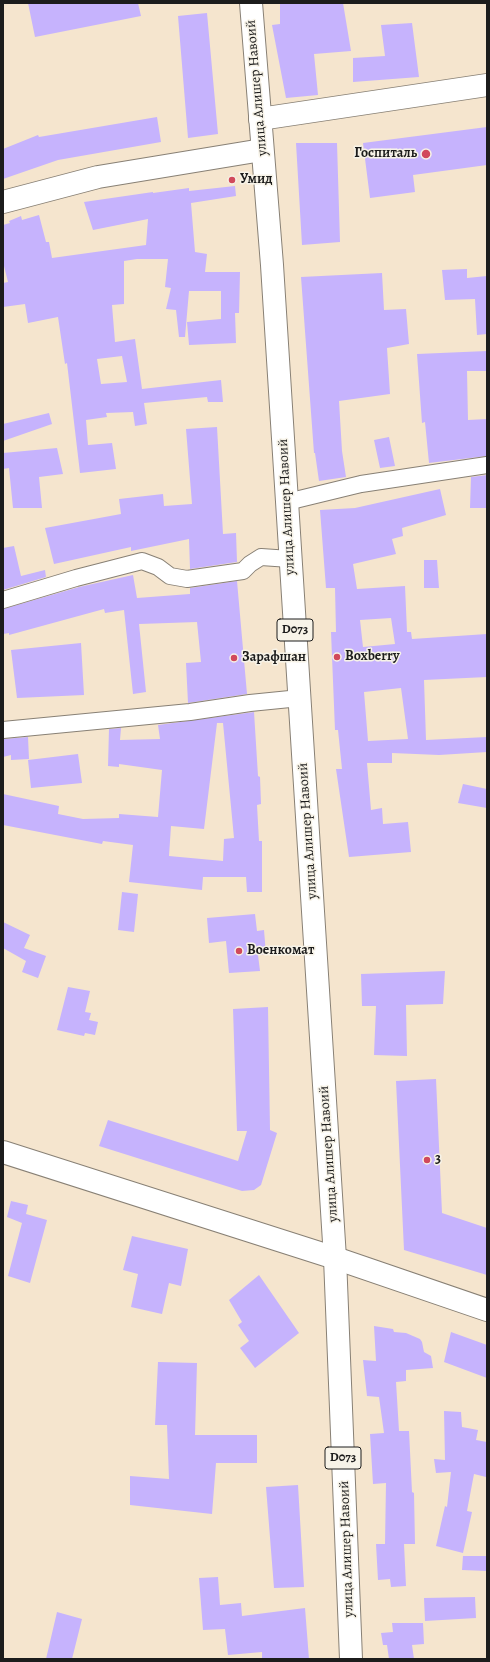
<!DOCTYPE html>
<meta charset="utf-8">
<style>
body{margin:0}
#map{position:relative;width:490px;height:1662px;overflow:hidden;background:#f5e5ce;font-family:Alegreya,serif}
canvas{display:block}
.frame{position:absolute;inset:0;border:4px solid #1c1c1c;pointer-events:none}
</style>
<div id="map">
<canvas width="490" height="1662"></canvas>
<div class="frame"></div>
</div>
<script>
const ctx = document.querySelector('canvas').getContext('2d');
ctx.lineJoin = 'round';
function paint(path, color) { ctx.fillStyle = color; ctx.fill(path, 'evenodd'); }
const poly = rows => new Path2D(rows.map(r => 'M' + r).join(''));
function trace(path, color, width, dash) { ctx.strokeStyle = color; ctx.lineWidth = width; ctx.lineCap = dash ? 'butt' : 'round'; ctx.setLineDash(dash || []); ctx.stroke(path); }
function drawText(font, color, halo, rows, align = 'center') {
  ctx.font = font + ' Alegreya,serif'; ctx.lineWidth = 3; ctx.setLineDash([]); ctx.textBaseline = 'middle'; ctx.strokeStyle = halo; ctx.fillStyle = color; for (const [text, x, y, turn = 0] of rows) {
    ctx.save(); ctx.translate(x, y); ctx.rotate((+turn || 0) * Math.PI / 180); ctx.textAlign = isNaN(turn) ? turn : align; if (halo) ctx.strokeText(text, 0, 0); ctx.fillText(text, 0, 0); ctx.restore();
  }
}
const building = poly([
 [28,3,138,3,141,16,35,37],
 [280,3,343,3,351,51,314,54,318,95,286,98,272,25,280,24],
 [207,13,218,134,188,138,178,16],
 [412,23,419,77,353,82,353,58,385,56,381,25],
 [157,117,161,142,58,160,3,179,3,149,38,135,39,137],
 [487,127,487,165,413,175,415,192,370,198,363,143],
 [296,143,337,143,340,242,302,245],
 [235,186,236,196,191,203,195,252,207,254,205,272,240,272,239,313,235,313,236,343,189,345,187,322,221,319,221,291,189,291,185,337,179,337,176,310,166,309,171,288,165,287,168,259,137,259,124,261,124,304,112,305,115,342,135,339,142,389,221,380,223,402,208,402,207,397,144,403,147,424,135,426,133,412,106,413,107,417,86,420,88,445,112,443,116,469,80,473,67,363,65,364,58,317,28,323,25,304,3,307,3,283,8,282,3,262,3,225,10,223,9,221,21,216,22,220,39,215,46,242,49,242,52,258,146,245,148,219,93,230,84,202,153,192,153,193,189,188,189,191],
 [122,356,127,382,101,384,97,359],
 [467,269,467,278,487,276,487,334,477,335,475,299,445,300,442,270],
 [382,273,384,310,406,309,409,344,387,348,390,394,339,401,342,451,346,477,319,481,315,453,314,453,301,277],
 [487,351,487,371,467,371,468,420,487,419,487,456,429,463,425,422,422,423,417,354],
 [49,413,52,424,3,441,3,424],
 [217,427,223,534,236,533,237,562,190,569,189,539,131,551,131,547,54,564,45,528,121,514,119,499,163,494,164,506,192,504,186,429],
 [389,437,395,466,380,468,374,440],
 [57,448,63,474,39,477,42,508,13,508,9,468,3,469,3,453],
 [487,475,487,508,470,508,471,477],
 [440,489,446,515,402,528,403,536,392,539,396,554,353,564,357,589,405,586,407,632,411,632,412,639,487,634,487,677,424,680,426,740,487,737,487,752,439,755,392,753,392,763,367,763,371,810,382,808,383,824,408,822,411,852,349,857,336,769,342,769,338,730,335,730,331,632,336,632,335,588,326,588,320,510,355,508],
 [391,618,395,644,363,647,360,620],
 [401,688,408,739,368,741,364,692],
 [14,546,21,576,45,570,46,577,3,590,3,548],
 [424,560,437,560,439,588,424,588],
 [133,575,137,598,190,594,190,588,237,581,247,694,188,703,186,663,201,662,197,622,139,624,146,692,133,694,124,610,105,613,104,609,9,635,9,633,3,634,3,609,79,587],
 [81,643,84,695,17,698,11,650],
 [254,712,258,776,260,777,261,804,257,805,259,841,262,841,262,892,247,892,246,877,203,877,202,890,129,882,133,845,103,841,102,844,3,825,3,794,59,806,58,814,83,819,119,818,119,814,158,817,162,770,119,764,119,767,108,766,109,729,121,728,120,740,160,739,158,725],
 [217,723,223,723,234,838,224,839,223,861,169,856,171,826,204,829],
 [28,737,29,759,11,760,11,755,3,757,3,739],
 [78,754,82,783,31,788,28,760],
 [463,784,487,789,487,808,458,803],
 [122,892,138,894,134,932,118,930],
 [255,914,257,931,264,930,266,954,258,955,260,971,229,973,226,941,209,943,207,918],
 [3,922,30,935,24,948,46,956,38,978,22,972,26,961,3,948],
 [445,971,443,1004,406,1005,407,1056,374,1055,376,1006,362,1006,361,974],
 [68,987,90,991,85,1012,91,1013,89,1020,98,1022,95,1035,85,1033,84,1036,57,1030],
 [268,1007,270,1130,277,1133,261,1185,254,1190,242,1191,99,1146,108,1120,238,1161,247,1131,237,1131,233,1009],
 [436,1079,442,1213,487,1228,487,1275,404,1250,396,1081],
 [11,1201,28,1205,26,1214,47,1220,30,1283,8,1276,22,1223,7,1217],
 [132,1236,188,1249,181,1286,169,1283,162,1314,131,1307,138,1274,123,1270],
 [259,1275,299,1333,255,1368,240,1348,249,1341,238,1325,242,1322,229,1300],
 [374,1326,393,1329,394,1332,406,1333,420,1339,422,1342,424,1352,431,1356,433,1368,406,1370,406,1381,396,1382,399,1431,409,1431,412,1492,414,1493,415,1544,404,1544,406,1586,391,1587,390,1579,378,1580,376,1544,385,1544,386,1483,373,1484,370,1434,384,1433,379,1397,367,1396,363,1360,376,1361],
 [451,1332,487,1345,487,1378,444,1362],
 [158,1362,197,1363,195,1435,257,1435,257,1463,216,1463,212,1514,130,1505,130,1476,169,1479,167,1425,155,1425],
 [444,1411,461,1412,462,1427,478,1430,476,1440,487,1442,486,1477,474,1474,467,1511,472,1512,463,1553,436,1546,445,1506,447,1507,451,1472,436,1473,434,1459,445,1460],
 [298,1485,304,1587,274,1588,266,1487],
 [463,1556,487,1556,487,1571,462,1570],
 [218,1577,220,1605,241,1603,242,1616,305,1608,309,1659,262,1659,262,1652,228,1655,225,1629,203,1630,199,1578],
 [475,1597,476,1618,425,1621,424,1598],
 [57,1612,82,1619,72,1659,46,1659],
 [392,1623,423,1623,424,1644,412,1645,414,1659,389,1659,387,1645,383,1645,381,1633,393,1632]
]);
const street = poly([
 [287,502,361,484,487,465],
 [3,600,76,578,142,561,158,567,170,576,187,579,243,571,250,564,261,557,290,559],
 [3,730,190,712,250,703,300,698]
]);
const secondary = poly([
 [260,119,487,85],
 [3,202,98,177,262,150],
 [3,1152,335,1258,487,1310]
]);
const primary = poly([
 [251,3,272,265,335,1258,351,1659]
]);
const markers = [
 [426,154,5,"#d1495b"],
 [232,180,4,"#d1495b"],
 [337,657,4,"#d1495b"],
 [234,658,4,"#d1495b"],
 [239,951,4,"#d1495b"],
 [427,1160,4,"#d1495b"]
];
const shields = [
 [295,630,36],
 [343,1458,36]
];
const shieldNames = [
 ["D073",295,630],
 ["D073",343,1458]
];
const streetNames = [
 ["улица Алишер Навоий",257,88,-95],
 ["улица Алишер Навоий",287,507,-93],
 ["улица Алишер Навоий",308,831,-94],
 ["улица Алишер Навоий",329,1154,-94],
 ["улица Алишер Навоий",347,1549,-92]
];
const poiNames = [
 ["Госпиталь",417,154,"right"],
 ["Умид",240,180],
 ["Boxberry",345,657],
 ["Зарафшан",242,658],
 ["Военкомат",247,951],
 ["3",435,1160]
];
paint(building, '#c6b3fd');
trace(street, '#888075', 18);
trace(secondary, '#888075', 24);
trace(primary, '#888075', 24);
trace(street, '#fff', 16);
trace(secondary, '#fff', 22);
trace(primary, '#fff', 22);
for (const [x, y, r, color] of markers) { const dot = new Path2D(); dot.arc(x, y, r, 0, 2 * Math.PI); ctx.fillStyle = color; ctx.fill(dot); trace(dot, '#f7f3e8', 1.5); }
for (const [x, y, w] of shields) { const box = new Path2D(); box.roundRect(x - w / 2, y - 11, w, 22, 3); ctx.fillStyle = '#f7f3e8'; ctx.fill(box); trace(box, '#1c1c1c', 1); }
drawText('bold 13px', '#1c1c1c', null, shieldNames);
drawText('14px', '#1c1c1c', '#f7f3e8', streetNames);
drawText('bold 14px', '#1c1c1c', '#f7f3e8', poiNames, 'left');
</script>
